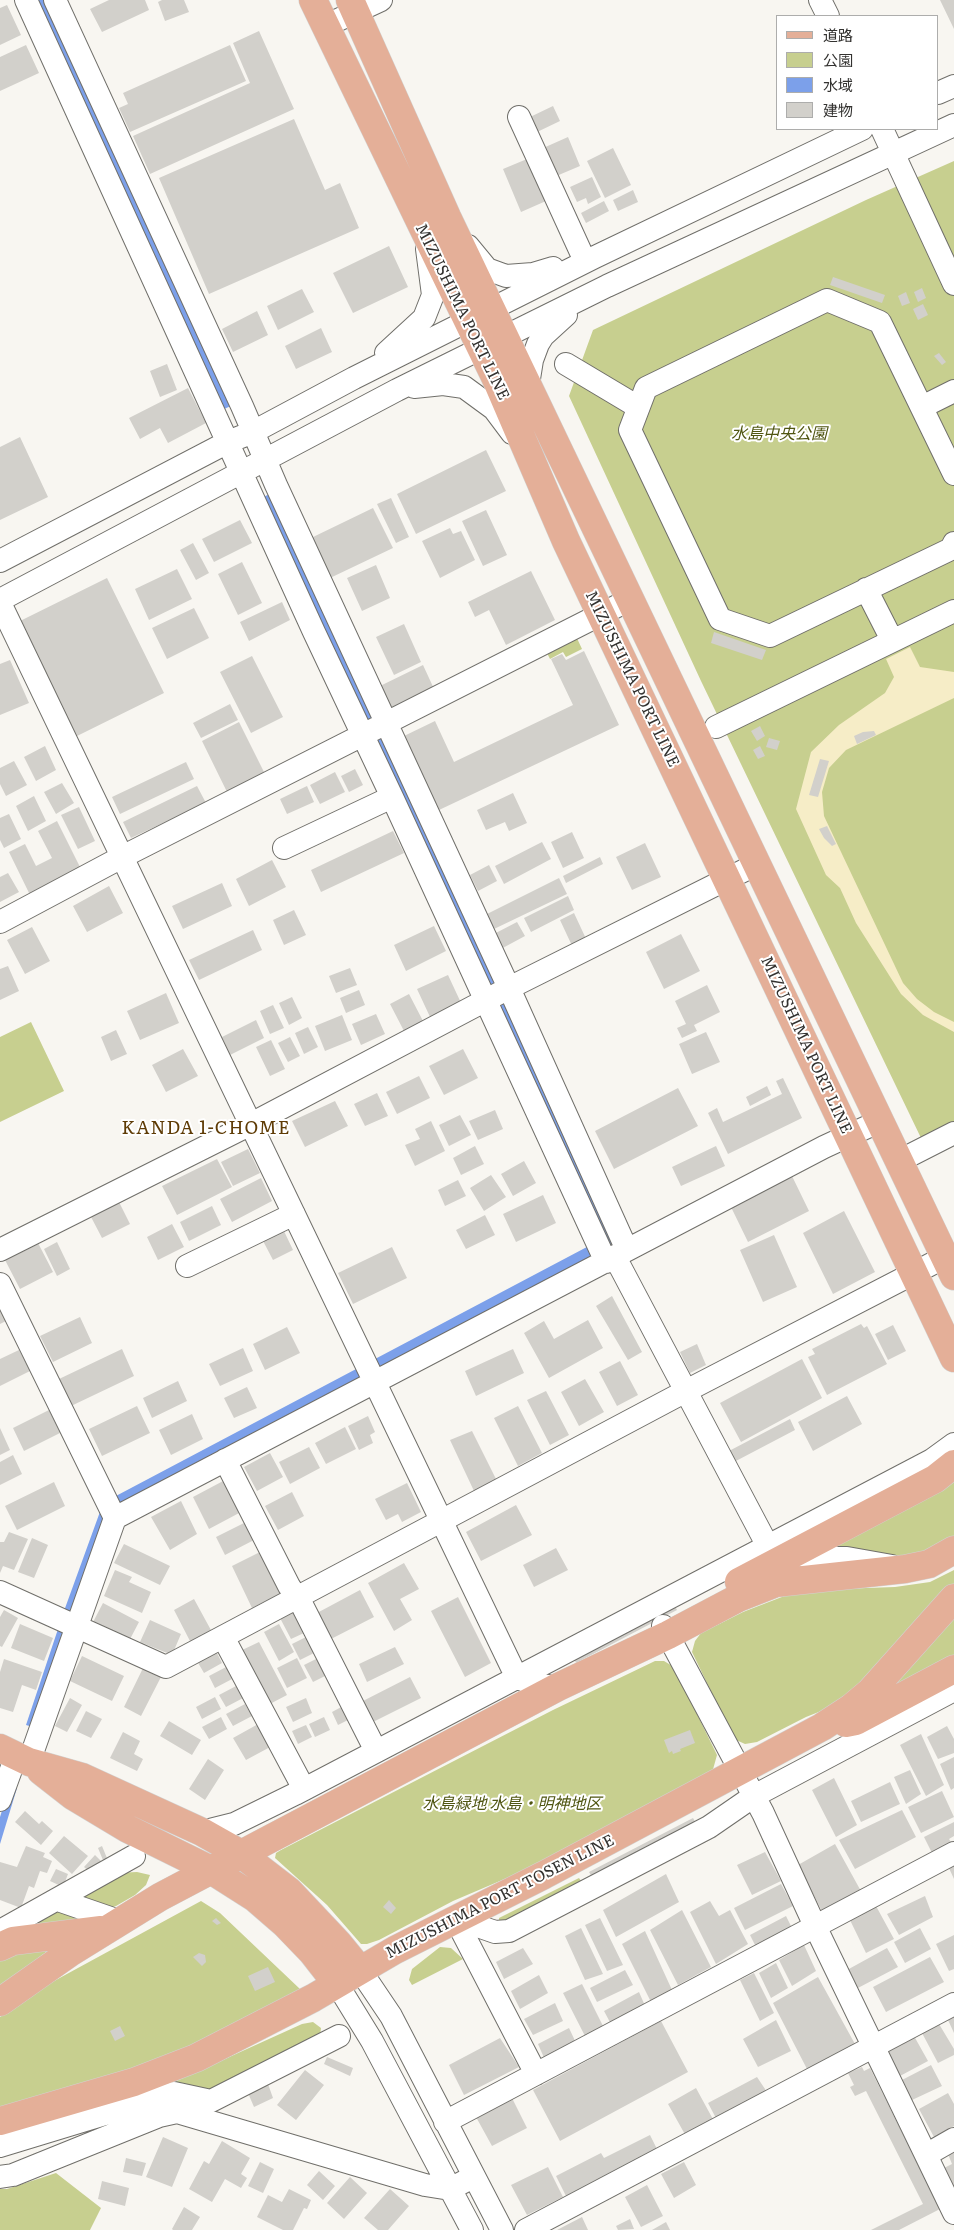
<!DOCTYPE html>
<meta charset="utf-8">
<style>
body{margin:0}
#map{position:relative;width:954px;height:2230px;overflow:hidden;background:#f8f6f1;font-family:Literata,"Noto Sans JP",serif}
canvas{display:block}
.legend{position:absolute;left:776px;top:15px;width:162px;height:115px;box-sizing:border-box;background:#fff;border:1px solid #adadac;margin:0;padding:6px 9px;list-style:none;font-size:15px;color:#333230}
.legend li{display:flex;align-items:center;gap:10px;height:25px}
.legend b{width:25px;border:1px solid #adadac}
</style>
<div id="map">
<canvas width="954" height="2230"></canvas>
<ul class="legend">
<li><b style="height:6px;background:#e4af98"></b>道路</li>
<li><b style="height:14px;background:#c7cf8f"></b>公園</li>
<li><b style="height:14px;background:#7ca0ea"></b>水域</li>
<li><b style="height:14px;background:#d2d0cb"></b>建物</li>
</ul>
</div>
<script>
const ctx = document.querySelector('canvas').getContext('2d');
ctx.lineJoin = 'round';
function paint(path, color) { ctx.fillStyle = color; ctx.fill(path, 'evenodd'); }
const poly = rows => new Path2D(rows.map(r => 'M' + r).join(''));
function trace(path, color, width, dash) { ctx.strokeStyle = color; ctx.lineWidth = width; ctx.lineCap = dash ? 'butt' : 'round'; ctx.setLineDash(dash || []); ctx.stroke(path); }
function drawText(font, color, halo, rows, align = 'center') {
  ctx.font = font + ' Literata,"Noto Sans JP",serif'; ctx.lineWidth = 4; ctx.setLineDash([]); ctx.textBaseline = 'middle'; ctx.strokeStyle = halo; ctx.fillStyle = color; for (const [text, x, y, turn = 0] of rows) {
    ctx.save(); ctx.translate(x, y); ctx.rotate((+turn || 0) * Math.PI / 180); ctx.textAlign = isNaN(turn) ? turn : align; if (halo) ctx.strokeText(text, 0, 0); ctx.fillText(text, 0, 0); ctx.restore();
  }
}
const green = poly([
 [954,161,954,1123,921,1138,701,681,569,396,593,330,866,200],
 [575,634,582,649,566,657,563,652,550,659,545,649],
 [31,1022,64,1091,0,1122,0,1037],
 [954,1476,954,1537,925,1552,904,1557,817,1551],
 [954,1570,954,1589,854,1698,806,1717,757,1742,745,1744,734,1739,692,1652,695,1641,701,1633,743,1612,787,1595,838,1589,895,1587,930,1582],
 [954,1607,954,1662,888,1697,899,1670],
 [655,1661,664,1661,674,1667,717,1755,712,1773,514,1875,453,1901,379,1940,367,1944,361,1944,327,1905,275,1858,276,1853,281,1850,553,1710],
 [137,1872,150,1875,146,1885,135,1895,116,1906,104,1910,71,1900,116,1873],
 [579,1878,584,1885,503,1925,499,1923,499,1918],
 [201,1901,220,1913,300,1989,191,2046,123,2072,0,2109,0,2017,32,1993],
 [56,1906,92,1920,19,1932],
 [62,1940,0,1987,0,1958],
 [440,1947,451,1948,463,1959,412,1985,409,1980,412,1969],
 [313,2022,321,2028,320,2036,218,2091,173,2086,174,2082,302,2024],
 [56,2173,101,2208,90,2230,0,2230,0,2189,7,2189]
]);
const sand = poly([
 [910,647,920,667,954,672,954,698,846,750,829,768,822,792,824,816,903,983,917,999,934,1012,954,1022,954,1032,923,1015,901,994,856,923,840,888,826,875,796,809,811,752,839,725,885,693,894,677,886,659]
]);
const water = poly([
 [36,0,47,0,233,405,222,410],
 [272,493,616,1245,120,1507,36,1728,26,1725,64,1611,101,1509,114,1497,602,1239,261,498],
 [10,1785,17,1788,0,1844,0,1817]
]);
const building = poly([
 [109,0,145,0,149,10,102,32,90,9],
 [162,0,184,0,189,12,165,21,158,2],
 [940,0,954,0,954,29],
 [7,5,21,35,0,45,0,8],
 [259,31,294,109,150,174,133,136,250,83,233,43],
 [26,45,39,73,0,91,0,57],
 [230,45,246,81,130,132,119,108,128,104,123,93],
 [553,106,560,121,535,133,528,118],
 [294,119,325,190,340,183,359,228,209,294,159,178],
 [568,137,580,166,554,177,541,149],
 [613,148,631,185,605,198,587,161],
 [527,159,546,201,521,212,503,169],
 [592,177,601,197,588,204,586,198,577,202,570,187],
 [633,190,638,202,618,211,613,200],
 [604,201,609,211,586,223,581,213],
 [389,246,408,287,353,313,333,273],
 [833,277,885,295,882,303,830,285],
 [922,288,926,298,918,302,914,292],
 [302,289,314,312,278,330,267,306],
 [906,292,910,303,902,306,898,296],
 [923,304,928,315,918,320,913,309],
 [257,311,268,335,233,352,222,329],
 [321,328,332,352,296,369,285,346],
 [939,353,946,362,942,365,934,356],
 [167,364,177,390,160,397,150,371],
 [188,388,206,423,168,443,160,428,140,439,129,418],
 [20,437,48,497,0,520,0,447],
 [486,450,506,491,416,534,397,494],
 [391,498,409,537,396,543,377,504],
 [373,508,393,548,330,578,311,538],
 [486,510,507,555,483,566,462,521],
 [240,520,252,543,214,562,202,539],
 [450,528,453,534,461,531,475,560,440,578,422,541],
 [193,543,209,573,196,580,180,550],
 [242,562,262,603,238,615,218,574],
 [376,565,390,598,362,611,347,578],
 [177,569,192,599,149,620,135,589],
 [531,571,555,620,506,645,489,610,475,617,468,602],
 [107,578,164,693,75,737,18,622],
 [282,602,290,620,249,641,240,622],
 [194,608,209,638,167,659,152,628],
 [404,624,421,662,394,675,376,637],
 [714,632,766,650,762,660,711,643],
 [584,651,619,725,439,810,404,736,435,721,454,762,573,705,551,659,562,654,566,660],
 [252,656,283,717,251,733,220,672],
 [10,660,29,703,0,715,0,664],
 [423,665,435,691,390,712,378,687],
 [230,704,238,720,201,738,193,723],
 [239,722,265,774,228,794,202,741],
 [760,726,765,736,757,741,751,731],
 [874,731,876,735,857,744,854,736,863,732],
 [769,738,780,741,777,750,766,747],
 [45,746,56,770,36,781,24,757],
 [760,746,765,756,758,759,753,750],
 [820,759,829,761,818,797,809,795],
 [14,761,27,785,6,796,0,784,0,768],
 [186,762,194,779,120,814,112,797],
 [355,769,363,785,349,792,341,776],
 [335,772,345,792,320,804,310,785],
 [62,783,74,803,56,814,44,792],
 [197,786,206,803,131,838,123,822],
 [307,786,314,802,287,814,280,799],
 [513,793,527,823,509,831,505,822,486,830,477,810],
 [34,796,46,821,28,831,16,806],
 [79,807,95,841,78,849,61,815],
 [9,814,21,839,4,848,0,840,0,818],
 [57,821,82,871,31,897,9,852,25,844,36,866,52,858,38,831],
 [827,826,836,844,832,846,824,838,819,829],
 [393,831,404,853,321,892,311,870],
 [572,832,584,858,563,868,551,842],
 [542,842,551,859,504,884,495,866],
 [645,843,661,877,632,890,616,857],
 [600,857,603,864,566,883,563,876],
 [272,860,286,887,249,906,236,879],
 [489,865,497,881,478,891,470,875],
 [8,873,19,892,0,902,0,877],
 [559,878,567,894,494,929,487,914],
 [222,883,232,906,183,929,172,906],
 [109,886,123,913,87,932,73,906],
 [568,896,574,910,531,932,524,918],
 [294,910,306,935,284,945,273,920],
 [574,913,588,943,574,950,560,920],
 [517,922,525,936,499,950,492,935],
 [434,926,446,951,406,971,394,945],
 [32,927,50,961,25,974,7,940],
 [253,930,262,950,199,980,189,960],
 [681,934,700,971,664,989,646,952],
 [8,966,19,991,0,1000,0,969],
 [350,968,357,985,336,993,329,976],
 [448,975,462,1005,431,1019,417,989],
 [707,985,720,1012,694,1025,697,1031,682,1038,677,1028,686,1024,675,1001],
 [359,990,365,1005,346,1013,340,998],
 [166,993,179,1023,140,1040,127,1011],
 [409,994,423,1021,404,1031,390,1004],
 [292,997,302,1018,289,1025,279,1003],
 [273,1005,284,1028,270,1034,260,1011],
 [376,1014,385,1034,361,1045,352,1024],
 [342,1015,352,1040,325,1051,315,1026],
 [256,1020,264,1038,230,1055,222,1037],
 [308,1027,318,1047,304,1054,295,1033],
 [116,1030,127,1054,111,1061,101,1037],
 [706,1032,720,1062,692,1074,679,1044],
 [290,1037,300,1056,288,1062,278,1043],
 [271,1040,285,1069,270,1076,256,1047],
 [183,1049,198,1076,166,1092,152,1065],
 [463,1049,478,1078,444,1095,429,1066],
 [419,1076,430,1098,397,1114,386,1092],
 [783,1078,802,1118,728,1154,708,1113,717,1108,723,1122,782,1094,776,1081],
 [767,1086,771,1095,750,1106,746,1097],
 [678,1088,698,1126,614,1169,595,1131],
 [377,1093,388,1116,365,1126,354,1104],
 [335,1101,348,1126,305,1147,292,1121],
 [495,1110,503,1129,478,1140,469,1121],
 [460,1115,471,1135,449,1146,439,1125],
 [431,1121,445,1151,415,1166,405,1145,420,1139,415,1129],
 [475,1146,484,1164,461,1175,453,1158],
 [716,1146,725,1166,681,1186,672,1167],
 [248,1149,260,1173,233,1186,221,1162],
 [217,1159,232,1187,177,1215,162,1186],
 [524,1161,536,1183,513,1196,501,1174],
 [491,1175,506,1197,484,1211,470,1188],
 [792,1176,809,1211,748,1242,731,1207],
 [261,1178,272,1201,232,1222,220,1199],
 [458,1180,466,1196,445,1206,438,1190],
 [543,1195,556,1223,516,1242,503,1214],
 [118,1200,130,1224,102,1238,90,1215],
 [212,1206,221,1225,189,1241,180,1222],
 [844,1211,875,1272,833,1294,803,1233],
 [485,1215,495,1235,466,1249,456,1230],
 [172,1224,184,1247,158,1260,147,1237],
 [283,1229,293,1250,273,1260,262,1239],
 [774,1235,797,1287,763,1302,740,1250],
 [57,1242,70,1269,57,1276,44,1249],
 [38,1243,53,1272,20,1289,5,1260],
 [392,1247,407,1278,353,1304,338,1273],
 [612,1296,642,1352,628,1360,596,1306],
 [0,1309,6,1321,0,1324],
 [80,1317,92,1343,53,1362,40,1336],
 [588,1320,603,1348,549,1378,524,1333,544,1321,554,1339],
 [861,1324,864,1328,867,1326,887,1364,827,1395,808,1357,815,1354,812,1349],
 [893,1325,906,1351,888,1360,875,1334],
 [287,1327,300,1353,265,1370,253,1344],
 [697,1344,706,1365,690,1373,680,1352],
 [243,1348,253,1371,220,1386,209,1364],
 [122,1349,134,1376,71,1406,59,1379],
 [513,1349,524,1373,476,1396,465,1371],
 [19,1350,30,1371,0,1386,0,1359],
 [802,1359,822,1398,741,1442,720,1403],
 [620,1361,638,1395,617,1406,599,1372],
 [585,1379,604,1412,579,1426,561,1392],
 [178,1381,187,1401,152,1418,143,1398],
 [247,1387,257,1408,234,1418,224,1398],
 [546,1391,569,1435,550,1445,527,1400],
 [847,1396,862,1424,813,1451,798,1422],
 [137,1406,150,1433,102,1456,89,1429],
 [518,1406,542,1453,518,1466,494,1418],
 [49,1410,60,1433,24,1451,13,1428],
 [192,1414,203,1439,171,1455,159,1430],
 [368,1416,375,1432,370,1435,373,1443,359,1450,348,1426],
 [790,1419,795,1430,734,1462,729,1451],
 [345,1427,356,1449,326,1464,315,1443],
 [0,1428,10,1450,0,1455],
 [472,1431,496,1479,474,1491,450,1440],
 [309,1447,320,1468,290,1484,279,1462],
 [270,1453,283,1477,257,1491,244,1467],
 [13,1455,22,1474,0,1485,0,1462],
 [225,1480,241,1512,209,1529,193,1497],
 [54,1482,65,1506,17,1530,5,1506],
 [407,1483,421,1512,402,1522,398,1514,386,1520,375,1499],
 [292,1492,304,1516,278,1530,265,1506],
 [181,1501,197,1534,170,1550,151,1517],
 [516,1505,532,1535,481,1561,466,1532],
 [246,1522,254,1540,225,1555,216,1537],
 [9,1532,28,1539,14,1570,3,1566,0,1573,0,1542,4,1542],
 [32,1538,48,1545,34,1578,18,1572],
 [124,1544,170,1566,160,1585,114,1563],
 [556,1548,568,1570,534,1587,523,1565],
 [264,1550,284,1592,252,1608,232,1566],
 [404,1563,419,1589,400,1599,412,1620,394,1631,368,1583],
 [115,1570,132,1577,129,1582,151,1592,142,1613,104,1596],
 [360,1590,374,1617,331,1639,317,1613],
 [458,1597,491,1663,465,1677,431,1611],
 [194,1599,212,1632,191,1643,174,1610],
 [103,1603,139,1622,128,1643,92,1624],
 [674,1604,677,1610,576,1663,573,1656],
 [4,1610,18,1618,2,1647,0,1646,0,1617],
 [293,1612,304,1633,291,1639,280,1618],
 [150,1620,181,1634,172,1655,140,1642],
 [20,1624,53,1638,44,1661,11,1648],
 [279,1624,294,1652,279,1661,264,1632],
 [310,1635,318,1651,300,1660,292,1644],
 [259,1642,287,1695,266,1706,238,1652],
 [395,1647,404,1664,367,1682,359,1664],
 [216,1651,222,1663,204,1673,197,1661],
 [82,1656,124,1676,112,1701,70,1681],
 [320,1657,329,1674,313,1682,304,1665],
 [297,1658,307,1678,287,1688,277,1668],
 [4,1659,42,1672,36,1690,22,1685,13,1712,0,1708,0,1672],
 [144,1666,162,1675,141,1716,124,1707],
 [228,1666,234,1678,215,1688,209,1676],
 [410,1677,421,1698,371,1723,361,1702],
 [238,1685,245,1697,226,1707,219,1695],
 [215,1697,221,1709,202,1719,196,1707],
 [70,1698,82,1705,67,1732,55,1726],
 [306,1698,312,1713,293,1722,286,1707],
 [245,1704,252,1716,233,1726,226,1714],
 [345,1705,352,1718,338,1725,332,1712],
 [86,1711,102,1719,91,1738,76,1731],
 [221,1717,227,1729,209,1739,202,1727],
 [324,1717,330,1730,315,1737,309,1724],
 [169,1721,201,1740,192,1755,160,1736],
 [260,1723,272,1746,246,1760,233,1738],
 [306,1725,312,1737,298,1744,292,1731],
 [947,1726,954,1739,954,1753,938,1759,927,1737],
 [690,1730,695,1743,680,1749,681,1751,673,1754,672,1751,669,1753,664,1740],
 [123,1732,140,1741,134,1754,143,1759,137,1771,110,1758],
 [921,1734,944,1785,926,1796,900,1745],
 [954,1757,954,1788,951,1790,940,1764],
 [208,1759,224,1770,205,1800,189,1789],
 [910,1770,921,1794,906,1804,894,1777],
 [834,1778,857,1825,836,1837,812,1790],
 [890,1782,900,1804,861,1822,851,1801],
 [942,1791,954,1817,921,1833,908,1807],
 [902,1810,916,1837,855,1869,839,1840],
 [25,1811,39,1824,42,1821,53,1831,41,1845,15,1822],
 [693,1818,697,1825,593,1879,589,1872],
 [954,1822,954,1836,949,1839,954,1847,934,1857,924,1837],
 [64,1836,88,1856,72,1874,49,1853],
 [835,1844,862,1893,823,1913,798,1865],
 [26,1846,45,1853,43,1857,52,1861,47,1873,40,1871,34,1888,29,1886,21,1908,0,1900,0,1862,17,1867],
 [102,1846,109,1863,105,1865,98,1848],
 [765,1852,781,1881,752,1895,737,1865],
 [95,1855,103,1863,92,1874,84,1867],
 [954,1863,954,1879,948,1866],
 [56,1869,68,1874,63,1887,50,1881],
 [666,1874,679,1902,616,1937,603,1910],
 [781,1884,793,1906,745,1930,734,1908],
 [925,1896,933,1917,899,1935,887,1914],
 [389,1900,396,1908,391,1914,383,1907],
 [710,1901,719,1916,730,1910,748,1944,716,1964,690,1912],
 [876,1906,894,1939,866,1953,849,1918],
 [682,1910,711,1967,678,1985,650,1930],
 [786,1916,792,1928,758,1951,750,1935],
 [216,1918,221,1923,217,1925,212,1921],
 [600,1918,623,1965,607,1971,585,1925],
 [581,1928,603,1974,585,1980,565,1936],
 [920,1928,931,1949,905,1963,894,1942],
 [645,1931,672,1990,651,2002,622,1944],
 [954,1935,954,1969,949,1971,936,1944],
 [804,1945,816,1971,792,1986,779,1960],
 [523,1948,533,1964,504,1979,496,1962],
 [887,1948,898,1967,856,1989,847,1970],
 [199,1953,205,1955,206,1962,202,1966,193,1957],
 [930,1957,944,1982,886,2012,873,1987],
 [776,1963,788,1988,771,1998,759,1973],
 [268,1967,275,1982,255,1991,248,1976],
 [625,1970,633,1985,597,2002,590,1988],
 [754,1973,774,2013,760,2021,740,1980],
 [539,1975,548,1993,520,2009,511,1991],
 [818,1977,855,2044,807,2069,773,2003],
 [582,1984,604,2028,586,2038,563,1993],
 [639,1992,646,2008,612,2026,604,2011],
 [555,2003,563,2021,533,2035,524,2019],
 [954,2017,954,2033,948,2020],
 [776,2020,791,2051,758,2067,743,2039],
 [661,2021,688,2072,560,2141,533,2090],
 [939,2024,954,2049,954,2055,938,2063,922,2033],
 [120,2026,125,2036,115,2041,110,2031],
 [569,2028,577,2045,545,2060,538,2044],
 [914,2036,928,2061,900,2076,886,2051],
 [500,2038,519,2067,464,2095,449,2065],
 [327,2057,353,2068,350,2076,324,2064],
 [931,2065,942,2086,912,2100,902,2080],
 [862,2067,864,2071,870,2068,940,2209,899,2230,871,2230,923,2204,866,2091,855,2096,850,2087,854,2085,848,2073],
 [305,2070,324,2085,296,2120,277,2105],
 [757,2077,769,2095,718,2122,708,2103],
 [268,2084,273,2098,254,2107,248,2093],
 [696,2088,715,2123,687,2138,668,2104],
 [948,2093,954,2104,954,2126,934,2137,919,2109],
 [512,2098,527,2128,492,2146,476,2117],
 [650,2135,657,2149,566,2196,556,2176,601,2153,604,2158],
 [163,2137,188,2148,172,2187,146,2177],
 [222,2141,250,2158,241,2174,247,2178,241,2188,225,2179,212,2202,189,2189,204,2161,209,2164],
 [954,2151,954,2187,944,2168,952,2164,948,2154],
 [126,2158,146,2163,142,2176,123,2172],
 [260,2162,274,2169,263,2193,248,2186],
 [684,2162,696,2185,674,2198,661,2174],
 [548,2167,563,2197,527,2215,511,2185],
 [319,2171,335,2186,323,2200,307,2185],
 [350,2177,367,2193,344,2219,327,2203],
 [102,2181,129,2188,125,2206,98,2199],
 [647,2185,663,2216,641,2227,625,2197],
 [289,2189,311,2200,307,2209,304,2208,293,2230,283,2230,257,2217,268,2195,282,2202],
 [390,2189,409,2206,388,2230,378,2230,364,2218],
 [184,2207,200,2217,192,2230,173,2230,172,2229],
 [582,2217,588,2230,557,2230],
 [630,2219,634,2229,618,2230,616,2226],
 [666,2222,670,2230,652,2230]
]);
const minor = poly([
 [26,0,314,632,392,797,606,1262],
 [55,0,242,406,276,485,509,988,627,1250],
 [820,0,828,16],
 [325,26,381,0],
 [938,93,954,86],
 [519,117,584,259],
 [882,129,954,284],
 [468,246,487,269,506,276,533,274,553,268],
 [386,353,424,318,433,295,427,249],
 [566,364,638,407],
 [528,385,532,360,538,344,543,336,566,315],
 [414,387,443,384,464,387,494,409,512,433],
 [922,407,954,391],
 [954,474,880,322,827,300,646,388,630,430,720,619,770,636,951,549,954,543],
 [0,561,228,442,253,432,354,378,595,257,862,129],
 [866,589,892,640],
 [0,600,397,390,607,286,954,125],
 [0,603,517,1678,538,1685,558,1687],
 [716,727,954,611],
 [284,848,392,797],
 [0,922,122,857,631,599],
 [899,1161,954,1133],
 [0,1250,251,1124,509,988,757,864],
 [615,1257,763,1537,767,1547,762,1560],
 [187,1266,294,1214],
 [0,1284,115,1518],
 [225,1460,289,1586,303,1607,376,1751],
 [785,1551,815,1558,847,1558,892,1566],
 [0,1592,166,1667,686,1391,945,1257],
 [663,1626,763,1813,815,1926,954,2213],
 [223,1637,304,1789],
 [29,1762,115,1518,627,1250,824,1147,880,1121],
 [0,1800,16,1756],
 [202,1832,234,1824,295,1794,932,1460,954,1444],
 [58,1900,119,1921],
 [455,1918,495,1932,509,1931,709,1827,754,1796,954,1690],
 [455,1918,536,2074],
 [0,1931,134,1856],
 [360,1970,391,2016,502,2230],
 [337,1984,372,2041,472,2230],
 [445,2122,954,1853],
 [0,2146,174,2093,211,2101,339,2036],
 [926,2155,954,2139],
 [0,2177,13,2175,159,2116,177,2112,425,2185,450,2189,473,2177],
 [526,2230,954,2004]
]);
const major = poly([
 [313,0,498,383,566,541,954,1358],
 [350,0,447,217,954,1276],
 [739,1582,935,1479,954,1464],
 [846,1723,856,1721,954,1669],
 [0,1748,29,1762,82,1777,202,1832,241,1854,289,1891,338,1943,360,1970],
 [41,1771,73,1796,128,1829,211,1870,255,1898,285,1924,312,1952,337,1984],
 [0,1947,13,1941,101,1930],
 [0,2002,71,1952,160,1897,558,1687,668,1635,738,1598,776,1583,905,1569,929,1564,954,1550],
 [0,2121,134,2082,196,2058,313,1998,395,1950,544,1875,822,1727,851,1708,870,1692,954,1598]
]);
const streetNames = [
 ["MIZUSHIMA PORT LINE",462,312,64],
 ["MIZUSHIMA PORT LINE",632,679,64],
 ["MIZUSHIMA PORT LINE",806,1045,65],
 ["MIZUSHIMA PORT TOSEN LINE",500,1897,-27]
];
const parkNames = [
 ["水島中央公園",779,434],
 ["水島緑地 水島・明神地区",512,1804]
];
const neighbourhoodNames = [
 ["KANDA 1-CHOME",206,1129]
];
paint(green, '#c7cf8f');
paint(sand, '#f6edc7');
paint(water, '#7ca0ea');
paint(building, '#d2d0cb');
trace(minor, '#706f6a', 24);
trace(major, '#d2d2d1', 29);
trace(minor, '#fff', 22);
trace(major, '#e4af98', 28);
drawText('16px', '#333230', '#fff', streetNames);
drawText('italic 16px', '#505612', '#fff', parkNames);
ctx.letterSpacing = '1px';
drawText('18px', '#5f3c06', '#fff', neighbourhoodNames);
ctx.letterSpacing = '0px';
</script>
